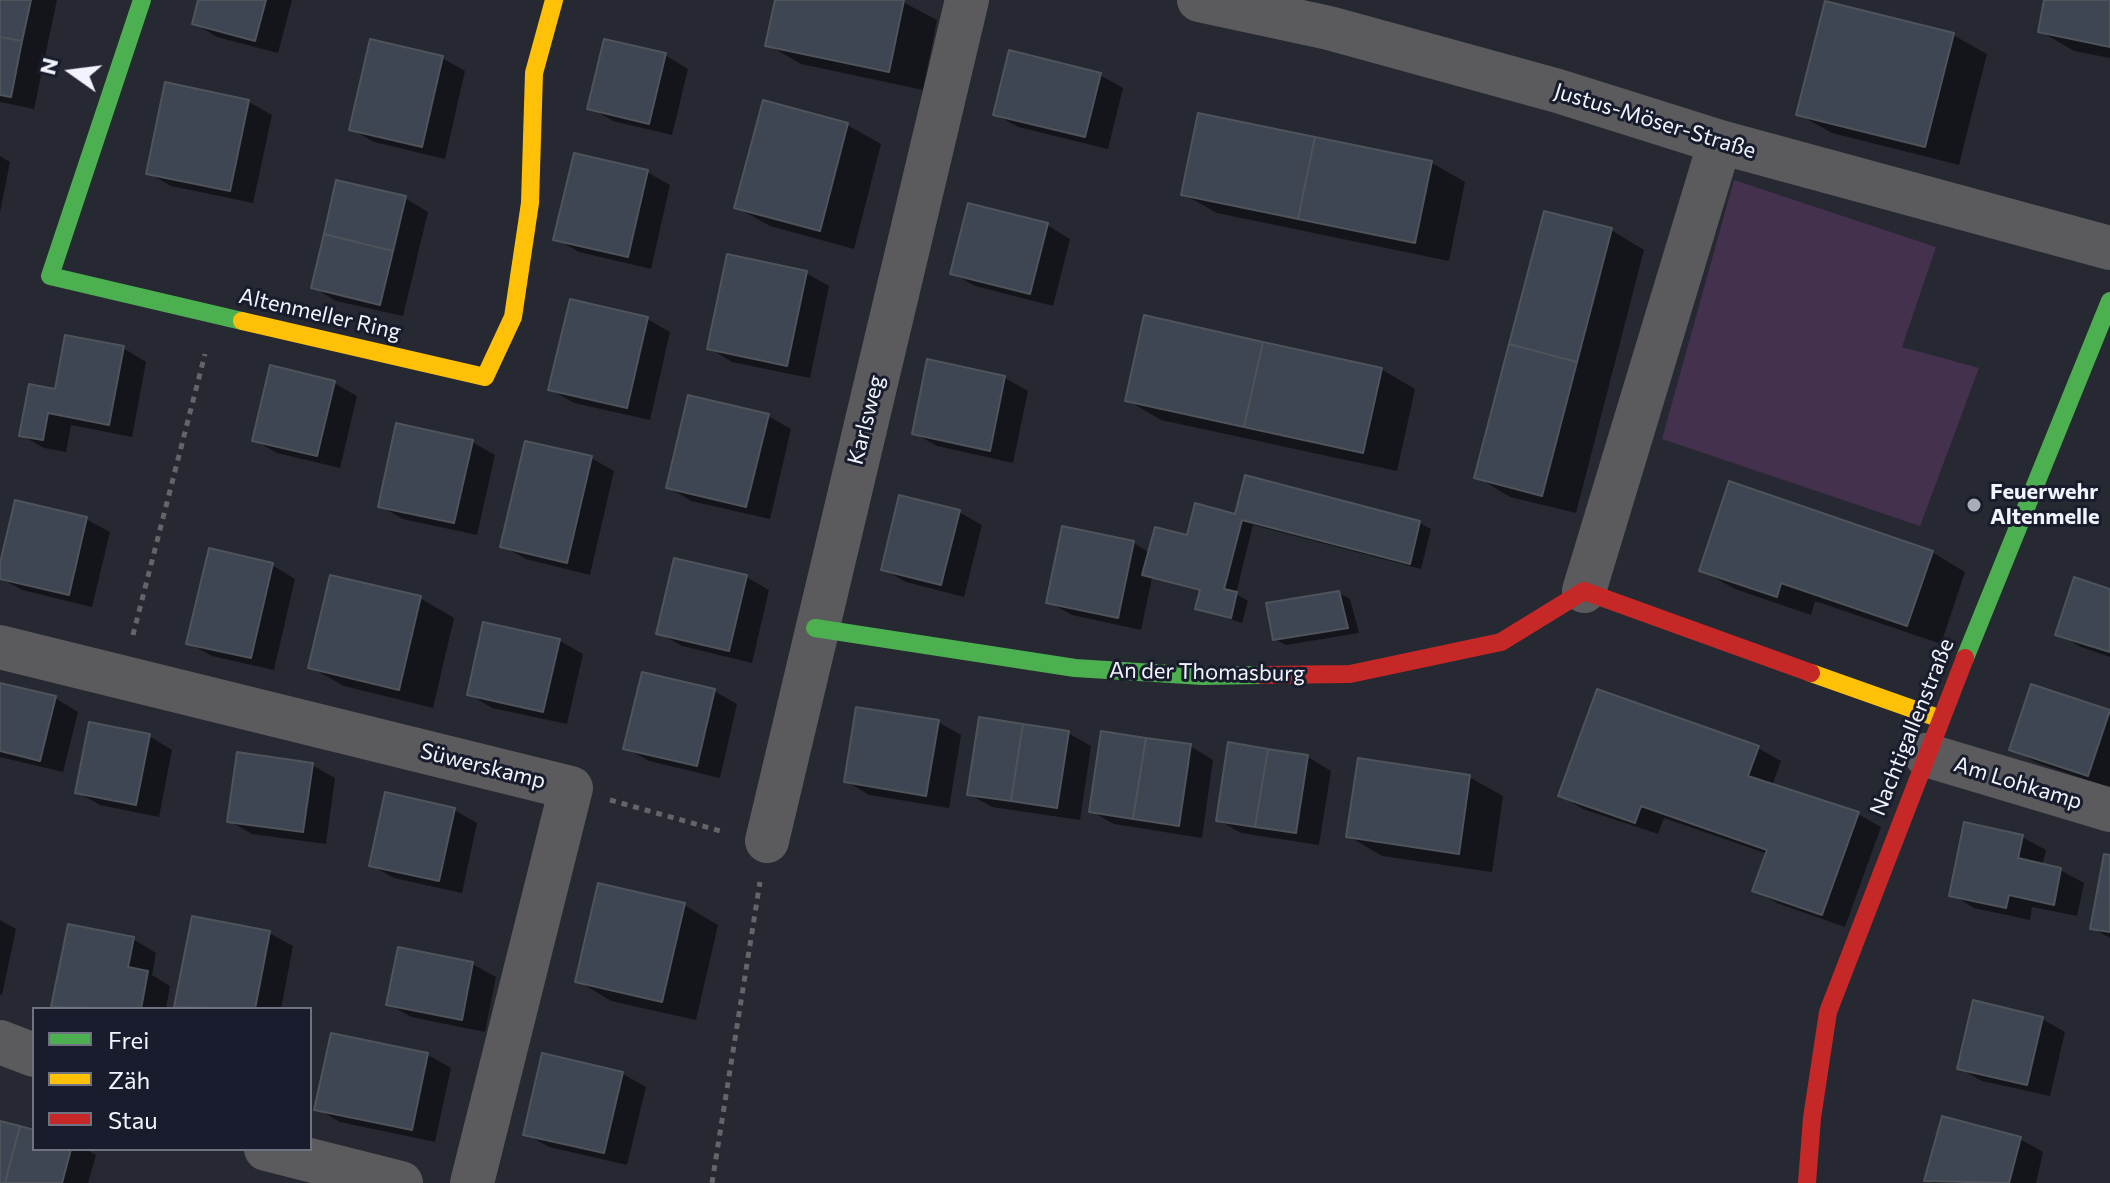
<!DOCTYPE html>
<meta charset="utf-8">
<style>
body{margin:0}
#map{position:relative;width:2110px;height:1183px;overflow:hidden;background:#262931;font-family:Commissioner,sans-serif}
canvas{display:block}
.legend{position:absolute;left:32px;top:1007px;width:280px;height:144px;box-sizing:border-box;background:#181c2c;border:2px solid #6f7280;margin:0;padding:10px 14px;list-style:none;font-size:24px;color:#f1f4fd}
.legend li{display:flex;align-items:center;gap:16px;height:40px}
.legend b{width:40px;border:2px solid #6f7280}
.north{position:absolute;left:32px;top:32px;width:80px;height:80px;-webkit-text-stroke:6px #181c2c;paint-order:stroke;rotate:284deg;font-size:22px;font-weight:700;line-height:32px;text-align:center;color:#f1f4fd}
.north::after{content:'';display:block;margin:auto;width:28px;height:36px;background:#f1f4fd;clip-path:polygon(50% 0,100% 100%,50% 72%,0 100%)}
</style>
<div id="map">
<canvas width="2110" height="1183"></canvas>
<ul class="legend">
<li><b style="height:10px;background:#4caf50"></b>Frei</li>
<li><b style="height:10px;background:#ffc107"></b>Zäh</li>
<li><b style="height:10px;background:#c62828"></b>Stau</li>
</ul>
<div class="north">N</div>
</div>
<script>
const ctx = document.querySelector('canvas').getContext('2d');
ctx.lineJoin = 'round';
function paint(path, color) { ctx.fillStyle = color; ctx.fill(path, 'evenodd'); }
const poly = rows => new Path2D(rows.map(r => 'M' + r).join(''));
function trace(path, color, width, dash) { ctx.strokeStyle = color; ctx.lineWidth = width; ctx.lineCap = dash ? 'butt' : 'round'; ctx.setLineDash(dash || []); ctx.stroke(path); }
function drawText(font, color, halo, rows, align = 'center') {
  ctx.font = font + ' Commissioner,sans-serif'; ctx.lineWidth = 6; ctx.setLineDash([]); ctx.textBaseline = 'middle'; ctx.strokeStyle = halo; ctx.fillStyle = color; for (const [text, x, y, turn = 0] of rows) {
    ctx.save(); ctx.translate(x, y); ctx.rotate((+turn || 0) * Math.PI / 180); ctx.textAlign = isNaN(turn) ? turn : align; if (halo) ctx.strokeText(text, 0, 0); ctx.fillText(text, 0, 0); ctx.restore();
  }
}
const green = poly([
 [1734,180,1936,247,1902,347,1979,368,1920,526,1662,439]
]);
const shadow = poly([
 [0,0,57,0,34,109,0,102],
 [200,0,292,0,278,53,217,37,194,23],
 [777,0,899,0,937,20,923,90,801,64,768,45],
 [2046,0,2110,0,2110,58,2074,51,2040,31],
 [1953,35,1987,54,1959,165,1832,133,1798,114],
 [665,55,688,69,672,135,613,121,590,108],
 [442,58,465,71,445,159,374,142,351,129],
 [1100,75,1123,88,1108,149,1018,127,995,114],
 [249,102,272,115,253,203,171,186,148,173],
 [1199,115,1432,163,1465,182,1449,261,1217,213,1183,194],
 [847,125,881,144,854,249,770,226,736,207],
 [0,156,10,162,0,213],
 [647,172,670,185,651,269,579,252,556,239],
 [405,198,428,212,403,316,336,301,313,287],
 [1047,225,1070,239,1053,306,975,286,952,273],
 [1611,230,1644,250,1576,513,1510,497,1477,477],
 [806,273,829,286,810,378,732,362,709,348],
 [647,319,670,332,650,420,574,403,550,389],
 [123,348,146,362,132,437,71,425,66,452,44,448,21,435],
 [1381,369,1415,389,1397,471,1161,420,1127,400],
 [1005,378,1028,391,1013,463,937,446,914,433],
 [334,383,357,396,340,468,277,453,254,440],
 [768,416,791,429,770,519,691,501,668,487],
 [472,442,495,455,477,535,403,519,380,506],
 [591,458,614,471,590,575,526,559,503,546],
 [1246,477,1420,523,1431,529,1421,569,1253,525,1236,594,1248,601,1242,623,1198,608,1201,592,1152,578,1141,630,1072,615,1049,602,1063,529,1134,543,1150,553,1237,516],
 [959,512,982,525,964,597,906,582,883,569],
 [86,519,110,532,92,607,22,590,0,578,0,572],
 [1932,552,1965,572,1941,644,1815,601,1811,615,1735,589,1701,570],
 [272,565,295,579,274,670,212,656,189,643],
 [746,577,769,590,752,663,682,646,659,633],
 [2110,591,2110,657,2081,647,2058,634],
 [1339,593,1350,599,1359,633,1286,645,1274,639],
 [420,598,454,618,433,708,344,686,310,667],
 [560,641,583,654,567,724,492,708,469,694],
 [0,685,55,698,78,712,63,772,0,757],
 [2033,686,2110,713,2110,788,2035,762,2012,749],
 [714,691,737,704,720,778,649,761,625,748],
 [938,722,961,735,949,808,869,795,846,781],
 [1068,733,1091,746,1080,820,992,807,969,794],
 [149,736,172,750,159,817,100,805,77,792],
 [1230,745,1308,757,1331,771,1319,845,1241,833,1218,820],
 [1190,746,1213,760,1202,838,1114,824,1091,811],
 [1758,748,1781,761,1772,786,1858,814,1881,827,1845,927,1777,903,1754,890,1768,854,1664,818,1658,834,1583,809,1560,795],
 [312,765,335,778,326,844,252,834,229,821],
 [1469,777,1503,796,1492,872,1382,856,1348,836],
 [454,810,477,823,462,893,394,878,371,865],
 [2022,837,2046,850,2042,866,2060,870,2084,883,2077,916,2032,907,2030,920,1974,908,1951,894],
 [2110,857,2110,938,2092,928],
 [684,905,718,925,696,1020,611,1001,578,981],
 [0,920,16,929,2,995,0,995],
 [269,933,293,946,281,1009,183,1009,177,1006],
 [133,939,156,953,152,975,170,986,166,1009,53,1006],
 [472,964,496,977,485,1032,411,1017,388,1004],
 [2042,1019,2065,1032,2050,1096,1982,1081,1959,1068],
 [332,1035,428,1055,451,1068,435,1142,340,1122,317,1109],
 [623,1074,646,1087,627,1165,549,1147,526,1134],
 [0,1123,34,1132,34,1149,85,1149,96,1155,88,1183,0,1183],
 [2020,1139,2043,1152,2036,1183,1932,1183,1927,1180]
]);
const building = poly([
 [0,0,31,0,22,41,0,37,0,0],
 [198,0,266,0,255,41,192,24,198,0],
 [775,0,904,0,889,72,765,46,775,0],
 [2044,0,2110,0,2110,47,2038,32,2044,0],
 [1825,1,1954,33,1925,147,1796,115,1825,1],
 [0,37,22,41,11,97,0,95,0,37],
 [370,39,443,56,422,147,349,130,370,39],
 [604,39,666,53,649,124,587,109,604,39],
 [1009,50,1101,73,1085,137,993,115,1009,50],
 [165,82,249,100,230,191,146,174,165,82],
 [763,100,848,123,820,231,734,208,763,100],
 [1198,113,1315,137,1298,219,1181,195,1198,113],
 [1315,137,1432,161,1415,243,1298,219,1315,137],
 [574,153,648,170,628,257,553,240,574,153],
 [336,180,406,196,393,251,324,234,336,180],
 [968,203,1048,223,1030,294,950,274,968,203],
 [1544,211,1612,228,1577,362,1509,344,1544,211],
 [324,234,393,251,380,305,311,288,324,234],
 [727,254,807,271,787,366,707,349,727,254],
 [570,299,648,317,627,408,548,390,570,299],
 [1144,315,1263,342,1244,427,1125,401,1144,315],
 [65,335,124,346,109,425,48,413,43,440,19,436,29,384,55,389,65,335],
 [1263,342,1382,368,1363,453,1244,427,1263,342],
 [1509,344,1577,362,1542,496,1474,478,1509,344],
 [927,359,1005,376,990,451,912,434,927,359],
 [270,365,335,381,317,456,252,441,270,365],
 [688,395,769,414,746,507,666,488,688,395],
 [396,423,473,440,454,523,378,507,396,423],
 [525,441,592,456,567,563,500,547,525,441],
 [1245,475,1420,521,1410,564,1242,520,1224,589,1237,592,1231,618,1195,609,1200,590,1142,575,1155,527,1187,535,1195,503,1235,514,1245,475],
 [1729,481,1933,551,1907,626,1781,583,1777,597,1699,571,1729,481],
 [899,495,960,510,941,585,881,570,899,495],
 [15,500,87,517,69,595,0,579,0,563,15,500],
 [1062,526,1134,541,1118,618,1046,603,1062,526],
 [209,548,273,563,251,658,186,644,209,548],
 [674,558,747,575,729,651,656,634,674,558],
 [330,575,421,596,399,690,308,668,330,575],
 [2074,577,2110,589,2110,652,2055,635,2074,577],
 [1339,591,1348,628,1273,640,1266,603,1339,591],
 [483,622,560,639,543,712,467,695,483,622],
 [642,672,715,689,697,766,623,749,642,672],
 [0,683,56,696,40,761,0,751,0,683],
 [2031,684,2110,710,2088,776,2009,750,2031,684],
 [1597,689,1759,746,1748,776,1859,812,1822,915,1752,891,1767,850,1641,806,1635,823,1558,796,1597,689],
 [856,707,939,720,926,796,844,782,856,707],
 [979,717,1023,724,1011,801,967,795,979,717],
 [89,722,150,734,136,805,75,793,89,722],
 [1023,724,1069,731,1057,808,1011,801,1023,724],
 [1101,731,1146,738,1133,819,1089,812,1101,731],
 [1146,738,1191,744,1179,826,1133,819,1146,738],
 [1228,742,1268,749,1255,827,1216,821,1228,742],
 [1268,749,1308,755,1296,833,1255,827,1268,749],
 [237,752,313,763,303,832,227,822,237,752],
 [1358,758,1470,775,1459,854,1346,837,1358,758],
 [385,792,455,808,439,881,369,866,385,792],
 [1964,822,2023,835,2018,858,2061,868,2054,905,2009,895,2006,908,1949,896,1964,822],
 [2104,854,2110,855,2110,932,2090,929,2104,854],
 [598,883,685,903,662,1002,575,982,598,883],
 [192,916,270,931,255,1009,174,1007,192,916],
 [68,924,134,937,128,967,148,971,141,1009,51,1007,68,924],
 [398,947,473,962,462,1020,386,1005,398,947],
 [1973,1000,2043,1017,2027,1085,1957,1069,1973,1000],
 [331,1033,428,1053,412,1130,314,1110,331,1033],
 [542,1053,623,1072,604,1153,523,1135,542,1053],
 [1942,1116,2021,1137,2009,1183,1924,1181,1942,1116],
 [0,1121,20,1126,5,1183,0,1183,0,1121],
 [20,1126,34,1130,34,1149,71,1149,62,1183,5,1183,20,1126]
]);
const path = poly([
 [133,635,205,354],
 [610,800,724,832],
 [712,1183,760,882]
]);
const street = poly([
 [1199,0,1329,28,1558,91,1720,142,2110,248],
 [1584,591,1720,142],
 [0,647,571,788,472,1183],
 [1926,755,2110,810],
 [767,841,967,0],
 [0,1042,34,1055],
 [266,1149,401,1183]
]);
const fast = poly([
 [142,0,50,276,242,321],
 [815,628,1075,668,1202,676,1262,675],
 [1965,658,2110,301]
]);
const slow = poly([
 [242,321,485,377,513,317,530,203,534,73,554,0],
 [1811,673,1941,719]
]);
const jam = poly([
 [1262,675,1350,674,1501,642,1584,591,1811,673],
 [1807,1183,1812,1118,1828,1012,1965,658]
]);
const markers = [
 [1974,505,8,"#aaadb6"]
];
const streetNames = [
 ["Justus-Möser-Straße",1655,121,17],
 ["Altenmeller Ring",320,314,13],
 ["Karlsweg",866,420,-76],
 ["An der Thomasburg",1207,672,1],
 ["Nachtigallenstraße",1912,727,-68],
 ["Süwerskamp",483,766,14],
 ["Am Lohkamp",2018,783,17]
];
const poiNames = [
 ["Feuerwehr",1990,492],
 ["Altenmelle",1990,517]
];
paint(green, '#44314e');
paint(shadow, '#0007');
paint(building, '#3d4652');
trace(building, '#4f535a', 2);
trace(path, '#646469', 5, [6, 6]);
trace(street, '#5b5b5e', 44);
trace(fast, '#4caf50', 18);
trace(slow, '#ffc107', 18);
trace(jam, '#c62828', 18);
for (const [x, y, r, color] of markers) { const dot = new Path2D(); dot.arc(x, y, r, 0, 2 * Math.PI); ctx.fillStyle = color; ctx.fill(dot); trace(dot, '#181c2c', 3); }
drawText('22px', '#f1f4fd', '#181c2c', streetNames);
drawText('bold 22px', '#f1f4fd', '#181c2c', poiNames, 'left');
</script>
